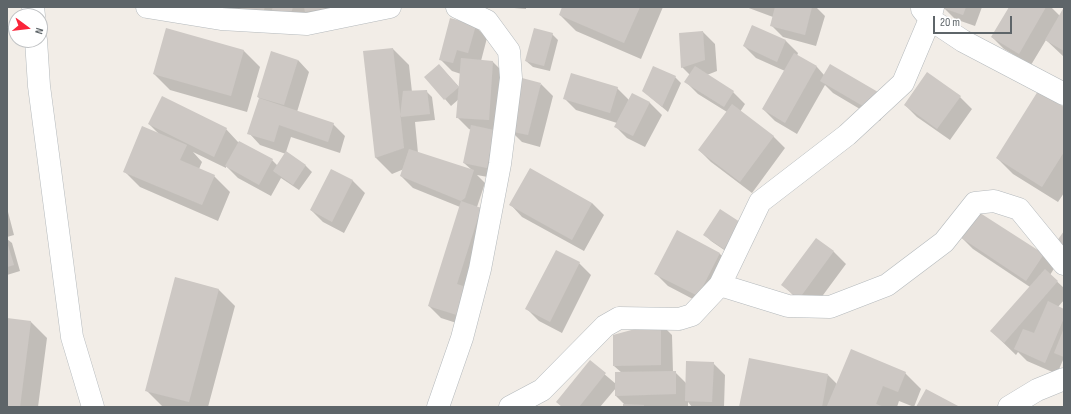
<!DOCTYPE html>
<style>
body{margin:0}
#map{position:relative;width:1071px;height:414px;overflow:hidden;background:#f2ede7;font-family:"Sofia Sans Condensed",sans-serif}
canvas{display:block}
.frame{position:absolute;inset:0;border:8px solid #5e6569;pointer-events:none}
.north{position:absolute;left:8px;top:8px;width:40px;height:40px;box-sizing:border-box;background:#fff;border:1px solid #bfc1c3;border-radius:50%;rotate:105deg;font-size:11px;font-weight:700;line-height:16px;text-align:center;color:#5e6569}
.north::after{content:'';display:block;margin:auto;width:14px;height:18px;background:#fa253a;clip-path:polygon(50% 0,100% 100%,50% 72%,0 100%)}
.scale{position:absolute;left:933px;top:16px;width:79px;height:18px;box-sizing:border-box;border:2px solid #5e6569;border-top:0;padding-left:5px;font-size:12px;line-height:14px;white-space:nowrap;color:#5e6569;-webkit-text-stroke:3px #fff;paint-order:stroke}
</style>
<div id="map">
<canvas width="1071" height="414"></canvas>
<div class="frame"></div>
<div class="north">N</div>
<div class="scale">20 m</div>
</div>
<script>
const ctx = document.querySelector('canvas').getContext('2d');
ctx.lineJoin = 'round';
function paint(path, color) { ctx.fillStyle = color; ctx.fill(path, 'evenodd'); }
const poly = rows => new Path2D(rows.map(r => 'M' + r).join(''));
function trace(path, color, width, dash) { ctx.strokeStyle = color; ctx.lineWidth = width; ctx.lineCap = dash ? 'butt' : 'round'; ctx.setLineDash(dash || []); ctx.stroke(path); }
const shadow = poly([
 [221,7,363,7,273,28],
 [502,7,526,7,526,9],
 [563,7,663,7,641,59,576,31,560,15],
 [746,7,816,7,825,16,816,46,783,37,771,25,773,17],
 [943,7,982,7,975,26,955,19],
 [1010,7,1051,7,1060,16,1064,9,1064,57,1046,40,1031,65,1004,49,992,37],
 [475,26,487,38,481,61,493,62,505,74,498,179,477,175,485,183,477,207,481,208,472,328,441,318,429,306,460,207,413,188,401,176,404,169,392,174,376,158,364,52,393,49,409,65,412,92,426,91,432,97,435,120,415,122,418,153,473,171,464,163,471,130,469,129,457,117,459,99,451,106,426,77,439,65,460,88,461,74,452,71,440,59],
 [752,26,786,41,798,53,797,56,817,67,824,75,889,105,880,121,833,93,825,85,797,134,775,121,763,109,785,71,756,58,744,46],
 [167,29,244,51,260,67,247,112,170,90,154,74],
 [703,32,715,44,717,71,707,75,733,92,745,104,740,112,773,136,785,148,752,193,711,162,699,150,727,112,698,94,686,82,690,75,682,67],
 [552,34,558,40,550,71,533,67,526,61],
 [298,60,309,72,297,112,333,124,345,136,340,153,291,137,286,152,306,166,312,172,299,190,281,178,271,196,238,178,226,166,226,168,193,152,202,162,199,169,214,176,230,192,218,221,140,187,124,171,159,134,149,124,226,129,238,142,272,160,278,166,286,154,260,145,249,133,260,99,258,97],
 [675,77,681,83,668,112,643,91],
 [541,84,553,96,540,147,522,142,510,130],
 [617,88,629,100,632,94,650,103,662,115,645,147,627,138,615,126,617,123,576,110,564,98],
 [960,97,972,109,950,140,917,117,905,105],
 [1064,108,1064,193,1058,202,1013,174,997,158],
 [332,170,353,181,365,193,344,233,323,222,311,210],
 [592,203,604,215,584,251,522,217,511,205],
 [7,208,14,235,7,237],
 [740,223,730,254,711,241,705,235],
 [677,232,720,254,732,265,710,308,668,286,656,274],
 [961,237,1043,255,1055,267,1050,275,1064,288,1064,300,1058,307,1064,310,1064,362,1063,360,1057,374,1027,361,1018,352,1016,355,991,331,1030,287,973,249],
 [7,239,12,243,20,271,7,275],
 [816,239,834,252,846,264,812,310,795,297,783,285],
 [579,263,591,275,562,333,539,321,527,309],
 [176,278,219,290,235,306,208,407,162,406,146,390],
 [7,319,31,322,47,338,38,407,7,407],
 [661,324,672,335,673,372,675,372,686,383,713,363,725,375,724,407,692,407,688,402,688,406,624,407,624,404,616,396,616,388,600,407,562,407,590,362,616,384,622,373,614,366],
 [905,373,921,389,914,407,899,401,897,407,740,407,828,375,837,384]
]);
const building = poly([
 [237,7,265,7,261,17],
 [273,7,293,7,289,19,271,13],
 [304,7,327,7,327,8,305,12],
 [562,7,640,7,624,43,559,15],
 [775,7,812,7,805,35,770,26],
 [940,7,966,7,963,15],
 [1009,7,1046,7,1019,54,991,37],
 [1064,7,1064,51,1045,40],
 [450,18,476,25,468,53,457,50,453,63,439,60],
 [752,25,786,40,777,62,743,46],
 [166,28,244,50,231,96,153,74],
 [534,28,553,33,544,66,525,61],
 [703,31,705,60,681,68,679,33],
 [393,48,404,148,375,158,363,51],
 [271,51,298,60,284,105,257,97],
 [794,53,817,66,785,123,762,109],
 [461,58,493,61,489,120,456,118],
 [439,64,459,87,444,100,424,77],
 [830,64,878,92,868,109,820,81],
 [653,66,676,76,662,107,642,91],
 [695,66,734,91,724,107,684,82],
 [927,72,961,96,937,129,904,105],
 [571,73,618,87,610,113,563,99],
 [522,78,541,83,528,135,509,131],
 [427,90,430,114,400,117,403,91],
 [1038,91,1064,107,1064,152,1042,187,996,158],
 [632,93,650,102,633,136,614,127],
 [162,96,227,128,214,157,148,124],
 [259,98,334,123,328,142,279,125,274,142,247,134],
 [732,104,774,136,740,182,698,150],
 [471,125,494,130,487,168,463,163],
 [142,126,187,145,180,160,215,175,202,205,123,172],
 [239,141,273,159,259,185,225,166],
 [409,149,474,170,465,198,461,201,400,176],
 [286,151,306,165,293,185,273,171],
 [530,168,592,203,572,240,509,205],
 [331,169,353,180,332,222,310,210],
 [461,201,481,208,457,284,469,288,460,316,428,306],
 [720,209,740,222,724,249,703,235],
 [977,211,1044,254,1026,281,960,237],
 [677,230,720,253,698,296,654,274],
 [1064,231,1064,252,1054,245],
 [816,238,834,251,799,299,781,285],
 [7,242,14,265,7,267],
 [556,250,580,262,550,322,525,309],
 [1045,269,1058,281,1004,343,990,331],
 [175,277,219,289,189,402,145,391],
 [1048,301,1064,309,1064,318,1045,363,1014,349,1023,329,1034,333],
 [7,318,31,321,20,407,7,407],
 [661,322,661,365,613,366,613,335],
 [1064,328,1064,357,1054,353],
 [851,349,906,372,898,392,883,386,876,404,884,407,830,407,827,406],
 [749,358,828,374,822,407,739,407],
 [590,360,606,373,579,407,562,407,556,402],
 [686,361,714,362,712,402,685,401],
 [676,371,676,394,615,396,615,372],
 [926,389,960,407,916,407],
 [623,404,644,405,644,407,623,407]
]);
const minor = poly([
 [147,7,221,19,307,24,390,7],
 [922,9,930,19,963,41,1064,94],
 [720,285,788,306,830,307,887,285,944,242,975,203,994,201,1019,209,1064,264],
 [438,407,462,338,480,269,500,164,511,78,509,51,487,21,457,7],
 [510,407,542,390,605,326,619,318,679,319,692,315,720,285,760,202,847,135,903,83,930,19,933,7],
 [1009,407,1037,390,1064,379]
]);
const tertiary = poly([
 [33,7,34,16],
 [36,40,39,86,72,337,93,407]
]);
paint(shadow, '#0003');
paint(building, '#cdc8c4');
trace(minor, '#b4b9bc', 23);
trace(tertiary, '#b4b9bc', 23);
trace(minor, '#fff', 22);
trace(tertiary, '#fff', 22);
</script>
